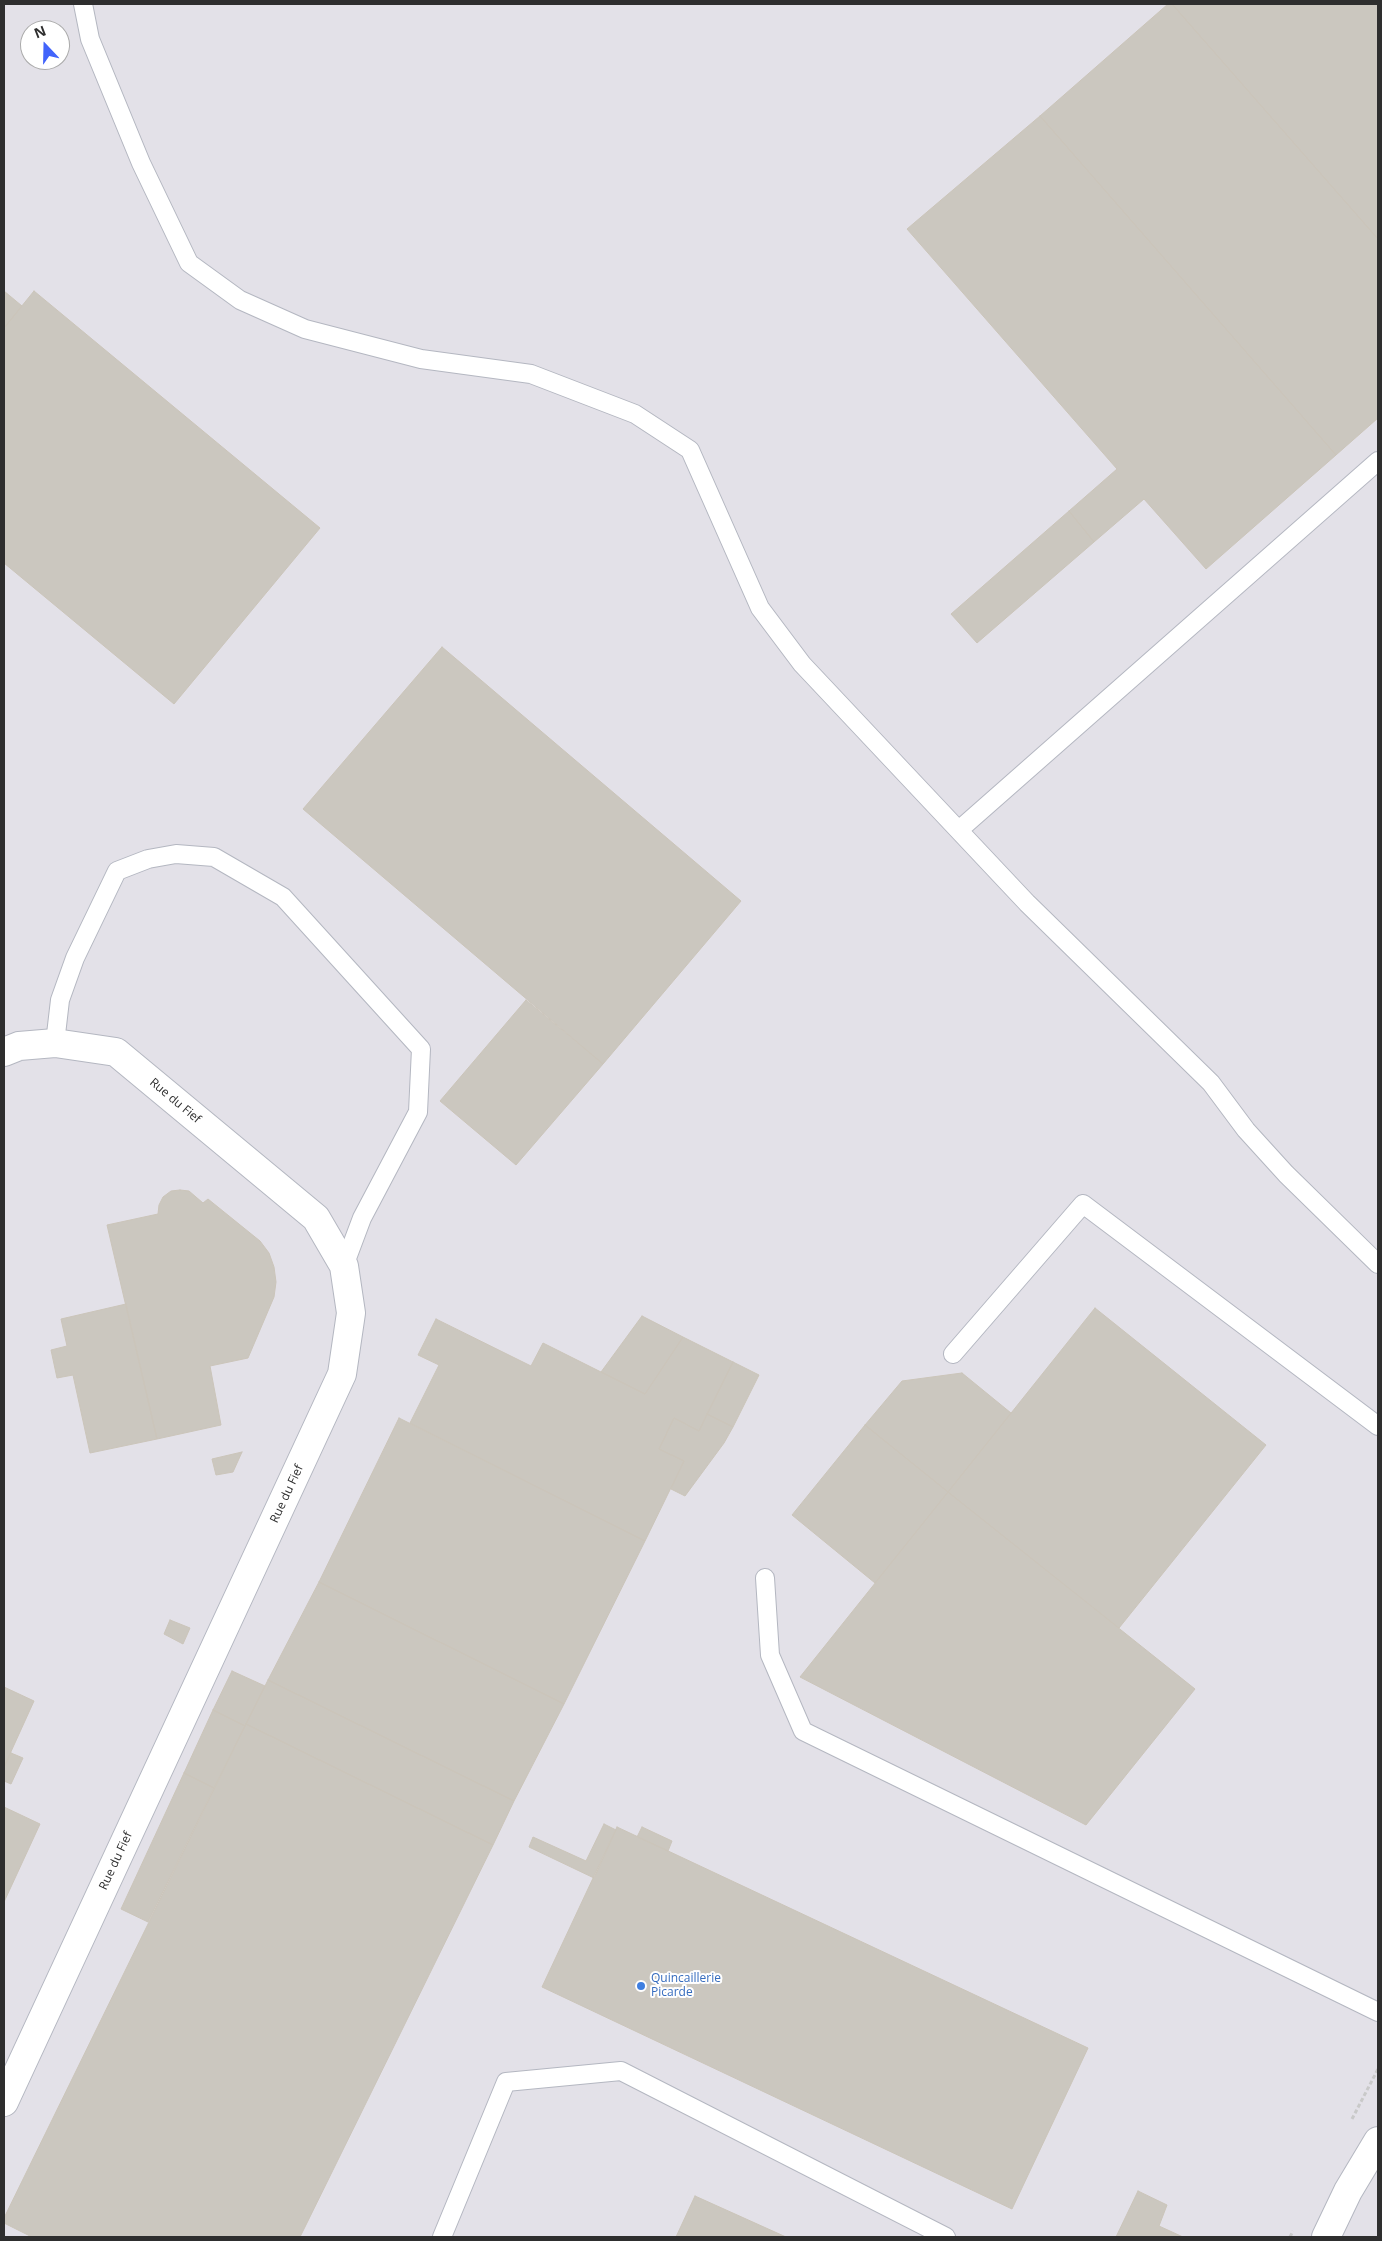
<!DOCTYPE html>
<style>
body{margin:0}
#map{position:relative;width:1382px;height:2241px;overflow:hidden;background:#efe9e1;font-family:"Open Sans",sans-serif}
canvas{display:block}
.frame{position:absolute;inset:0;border:5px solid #2e2e2e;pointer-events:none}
.north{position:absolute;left:20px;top:20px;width:50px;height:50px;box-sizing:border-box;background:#fff;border:1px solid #ababab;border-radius:50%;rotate:339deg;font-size:14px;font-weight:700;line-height:20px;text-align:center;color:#2e2e2e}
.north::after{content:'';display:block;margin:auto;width:18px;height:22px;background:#4264fb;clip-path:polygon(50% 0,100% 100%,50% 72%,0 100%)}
</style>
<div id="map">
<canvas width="1382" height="2241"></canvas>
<div class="frame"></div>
<div class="north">N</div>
</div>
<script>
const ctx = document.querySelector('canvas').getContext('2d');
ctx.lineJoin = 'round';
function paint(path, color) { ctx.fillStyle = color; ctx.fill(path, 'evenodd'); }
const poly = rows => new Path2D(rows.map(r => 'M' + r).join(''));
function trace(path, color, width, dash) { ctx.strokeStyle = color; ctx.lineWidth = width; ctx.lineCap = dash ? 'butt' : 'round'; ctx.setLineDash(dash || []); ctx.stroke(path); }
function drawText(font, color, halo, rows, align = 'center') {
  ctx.font = font + ' "Open Sans",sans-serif'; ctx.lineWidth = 4; ctx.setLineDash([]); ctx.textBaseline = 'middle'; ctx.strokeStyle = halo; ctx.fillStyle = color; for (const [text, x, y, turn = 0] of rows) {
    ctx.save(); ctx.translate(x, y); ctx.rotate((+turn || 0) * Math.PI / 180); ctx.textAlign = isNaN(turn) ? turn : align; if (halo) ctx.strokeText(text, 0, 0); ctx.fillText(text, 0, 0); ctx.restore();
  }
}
const industrial = poly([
 [4,4,1378,4,1378,2237,4,2237],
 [30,30,60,30,60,60,30,60]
]);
const building = poly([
 [1168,4,1172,4,1378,239,1378,418,1336,455,1040,116,1168,4],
 [1172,4,1378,4,1378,239,1172,4],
 [1040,116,1336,455,1206,569,1144,499,1094,542,1069,511,1117,469,907,229,1040,116],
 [4,291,22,306,4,328,4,291],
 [34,291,320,528,174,704,4,563,4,328,34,291],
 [1069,511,1094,542,977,643,951,614,1069,511],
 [442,647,741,901,603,1064,303,809,442,647],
 [526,1000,603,1064,516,1165,440,1101,526,1000],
 [180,1190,189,1191,203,1203,208,1199,260,1241,269,1253,274,1267,276,1282,274,1297,248,1358,210,1366,221,1425,157,1439,107,1225,158,1214,159,1205,163,1197,171,1191,180,1190],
 [126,1304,157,1439,90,1453,73,1375,57,1378,51,1350,67,1346,61,1319,126,1304],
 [1095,1308,1266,1445,1119,1628,948,1492,1095,1308],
 [642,1316,683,1337,645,1394,601,1372,642,1316],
 [436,1319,531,1366,543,1343,645,1394,683,1337,733,1362,699,1431,674,1418,659,1449,684,1461,645,1541,410,1423,439,1365,418,1355,436,1319],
 [733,1362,759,1375,733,1427,707,1414,733,1362],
 [962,1373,1011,1413,948,1492,865,1425,902,1381,962,1373],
 [707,1414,733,1427,724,1443,685,1496,671,1489,684,1461,659,1449,674,1418,699,1431,707,1414],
 [399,1418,645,1541,564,1704,319,1582,399,1418],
 [865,1425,948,1492,875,1583,792,1515,865,1425],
 [242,1452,233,1472,216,1475,212,1459,242,1452],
 [948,1492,1195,1689,1086,1825,800,1677,948,1492],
 [319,1582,564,1704,514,1801,268,1680,319,1582],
 [170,1620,190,1628,183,1644,164,1634,170,1620],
 [232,1671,265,1686,245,1726,213,1710,232,1671],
 [268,1680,514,1801,493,1845,246,1724,268,1680],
 [4,1687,34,1701,4,1767,4,1687],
 [213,1710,245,1726,214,1788,184,1773,213,1710],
 [246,1724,493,1845,300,2237,32,2237,4,2223,4,2218,246,1724],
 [11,1753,23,1758,11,1784,4,1781,4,1767,11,1753],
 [184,1773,214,1788,148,1922,121,1909,184,1773],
 [4,1807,40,1824,4,1902,4,1807],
 [604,1824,616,1830,594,1878,529,1847,533,1837,586,1861,604,1824],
 [617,1827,1088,2048,1012,2209,542,1987,617,1827],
 [642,1827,672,1841,668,1851,637,1837,642,1827],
 [1138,2191,1167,2205,1159,2226,1183,2237,1116,2237,1138,2191],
 [695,2196,786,2237,676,2237,695,2196]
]);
const path = poly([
 [1352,2119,1378,2069],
 [1290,2237,1293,2231]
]);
const service = poly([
 [83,4,90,39,141,163,189,263,240,300,305,329,421,359,531,374,635,414,690,450,760,608,802,664,1027,903,1211,1083,1246,1130,1286,1174,1378,1264],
 [959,830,1378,461],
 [55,1043,60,1000,75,958,117,871,148,859,176,854,214,857,283,897,421,1049,418,1112,362,1218,344,1266],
 [953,1354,1083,1204,1378,1426],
 [765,1578,770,1655,803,1731,1378,2012],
 [442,2237,506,2082,621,2071,946,2237]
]);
const minor = poly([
 [4,1052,19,1046,55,1043,116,1052,316,1218,344,1266,351,1313,342,1374,4,2102]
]);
const tertiary = poly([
 [1326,2237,1348,2191,1378,2141]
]);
const markers = [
 [641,1986,5,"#3f7fe0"]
];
const streetNames = [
 ["Rue du Fief",175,1101,40],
 ["Rue du Fief",287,1494,-65],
 ["Rue du Fief",116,1861,-65]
];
const shopNames = [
 ["Quincaillerie",651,1979],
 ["Picarde",651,1993]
];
paint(industrial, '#e3e1e8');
paint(building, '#cbc7bf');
trace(building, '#cbc5ba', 1);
trace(service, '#b4b7c1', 20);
trace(minor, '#b4b7c1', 30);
trace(tertiary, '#b4b7c1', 30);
trace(path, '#c9c9c9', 3, [4, 2.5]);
trace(service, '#fff', 18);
trace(minor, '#fff', 28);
trace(tertiary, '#fff', 28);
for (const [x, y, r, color] of markers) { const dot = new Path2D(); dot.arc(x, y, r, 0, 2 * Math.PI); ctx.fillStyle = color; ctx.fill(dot); trace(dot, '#fff', 2); }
drawText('12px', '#2e2e2e', '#fff', streetNames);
drawText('12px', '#366cbe', '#fff', shopNames, 'left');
</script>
